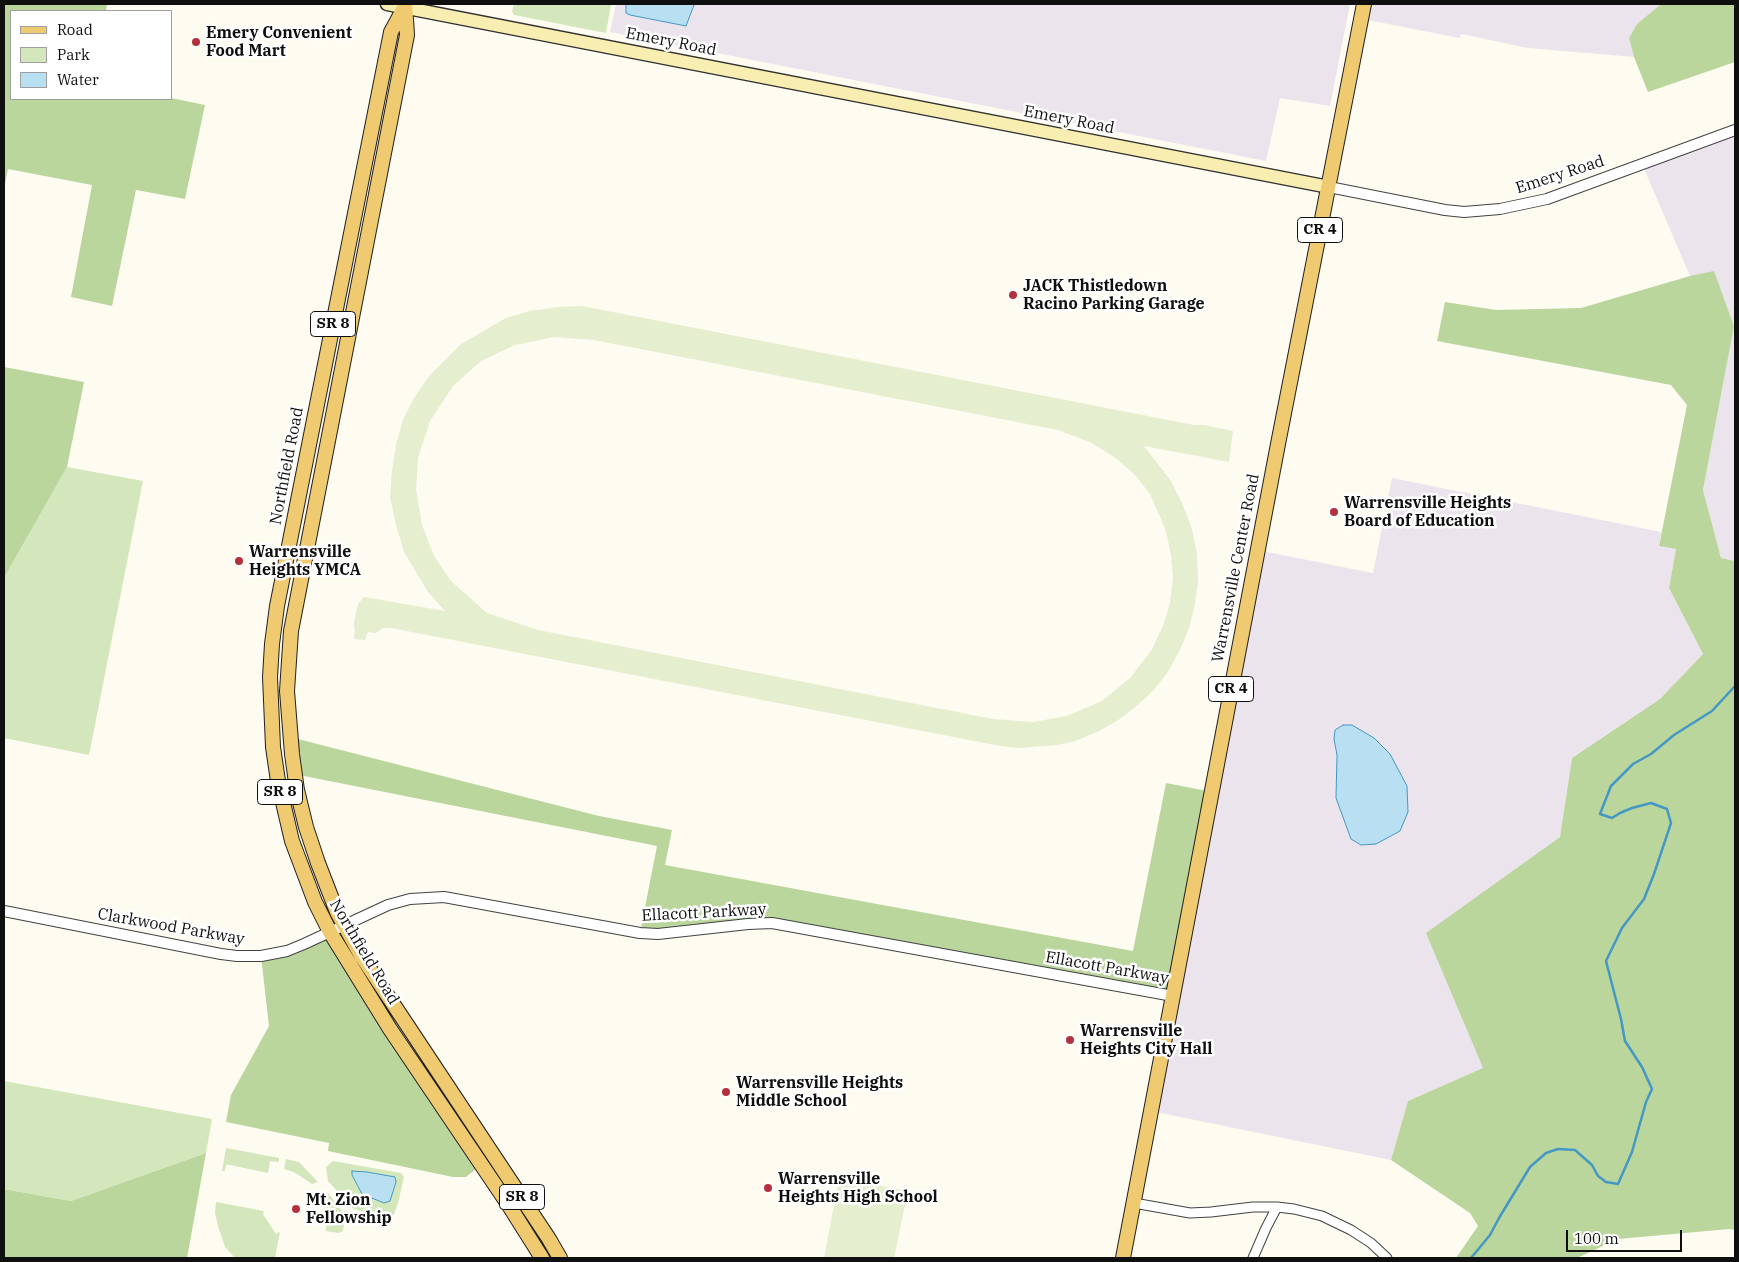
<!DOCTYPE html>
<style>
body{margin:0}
#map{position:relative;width:1739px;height:1262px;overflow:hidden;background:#fefbf1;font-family:"IBM Plex Serif",serif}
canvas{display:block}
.frame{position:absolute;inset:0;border:5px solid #0f0f0f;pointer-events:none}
.legend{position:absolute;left:10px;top:10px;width:162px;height:90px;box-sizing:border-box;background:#fff;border:1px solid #9f9f9f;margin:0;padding:6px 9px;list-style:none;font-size:15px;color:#0f0f0f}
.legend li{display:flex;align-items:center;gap:10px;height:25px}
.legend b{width:25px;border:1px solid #9f9f9f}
.scale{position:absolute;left:1566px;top:1230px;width:116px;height:22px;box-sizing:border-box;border:2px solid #0f0f0f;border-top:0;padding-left:6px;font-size:15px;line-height:18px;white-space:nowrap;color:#0f0f0f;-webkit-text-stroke:4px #fff;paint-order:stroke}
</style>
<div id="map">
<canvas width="1739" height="1262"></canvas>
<div class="frame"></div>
<ul class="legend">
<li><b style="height:6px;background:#efca70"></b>Road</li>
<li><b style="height:14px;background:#d4e7bc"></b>Park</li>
<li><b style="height:14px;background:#b9e0f2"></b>Water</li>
</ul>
<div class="scale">100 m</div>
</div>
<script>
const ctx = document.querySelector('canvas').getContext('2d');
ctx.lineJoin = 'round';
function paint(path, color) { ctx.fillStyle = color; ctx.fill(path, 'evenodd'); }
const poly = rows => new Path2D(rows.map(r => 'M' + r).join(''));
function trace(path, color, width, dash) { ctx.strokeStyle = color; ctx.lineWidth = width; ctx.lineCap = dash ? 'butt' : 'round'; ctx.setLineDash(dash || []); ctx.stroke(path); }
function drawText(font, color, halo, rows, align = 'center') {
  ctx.font = font + ' "IBM Plex Serif",serif'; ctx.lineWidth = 5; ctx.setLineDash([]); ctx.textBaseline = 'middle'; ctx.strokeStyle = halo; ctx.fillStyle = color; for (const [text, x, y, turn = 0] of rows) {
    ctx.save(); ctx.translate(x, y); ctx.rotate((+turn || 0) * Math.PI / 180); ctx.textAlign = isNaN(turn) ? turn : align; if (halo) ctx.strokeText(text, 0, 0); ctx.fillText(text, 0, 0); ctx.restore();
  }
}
const industrial = poly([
 [616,4,1350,4,1330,106,1280,98,1266,161,610,32],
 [1364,4,1661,4,1637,24,1629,38,1634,57,1528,48,1461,34,1460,38,1362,19],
 [1735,130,1735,561,1721,558,1703,490,1734,325,1714,272,1690,276,1642,164],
 [1392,478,1661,532,1659,546,1676,549,1669,588,1703,654,1660,699,1572,758,1560,837,1427,933,1483,1068,1408,1101,1391,1160,1151,1111,1257,550,1373,573]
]);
const green = poly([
 [514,4,611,4,606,33,514,15,512,12],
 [67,467,143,481,89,755,4,738,4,578],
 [4,1081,212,1119,206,1153,71,1201,4,1189],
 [226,1148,279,1158,279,1161,278,1162,270,1161,268,1173,230,1165,226,1165,225,1171,222,1171],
 [286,1159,299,1162,318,1182,312,1184,294,1172,284,1169],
 [333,1161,401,1173,404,1177,398,1203,393,1217,363,1212,352,1208,328,1181,326,1167],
 [328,1193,345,1215,343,1231,339,1233,326,1231,327,1213,323,1199],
 [216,1202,264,1211,263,1214,276,1234,280,1232,275,1258,235,1258,225,1247,218,1226,215,1213]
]);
const forest = poly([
 [4,4,107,4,106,11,11,11,11,99,171,98,205,105,185,199,136,190,112,306,71,297,92,185,8,169,4,189],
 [1661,4,1735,4,1735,62,1648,92,1634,57,1629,38,1637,24],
 [1714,271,1734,326,1703,490,1721,558,1735,561,1735,1230,1729,1229,1618,1239,1577,1258,1456,1258,1478,1226,1470,1213,1391,1160,1408,1101,1483,1068,1426,933,1560,837,1572,758,1660,699,1703,654,1669,588,1676,549,1659,546,1687,405,1671,385,1437,341,1445,302,1496,310,1581,308,1690,276],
 [4,367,84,382,67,467,4,578],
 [290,737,599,816,672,830,665,865,1133,951,1166,783,1212,792,1173,996,772,923,640,933,657,846,294,774],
 [330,932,481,1165,466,1177,453,1177,328,1151,329,1143,226,1122,231,1095,269,1026,261,956],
 [206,1153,187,1258,4,1258,4,1189,71,1201]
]);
const pitch = poly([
 [582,306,1194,425,1204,425,1233,431,1229,462,1144,446,1171,481,1182,503,1192,529,1197,554,1198,582,1195,604,1189,628,1180,650,1167,673,1153,691,1133,709,1117,721,1097,732,1075,741,1057,745,1018,748,1000,746,391,628,383,628,376,633,368,632,365,640,354,639,355,630,354,627,354,622,358,604,364,597,445,611,428,592,404,552,395,521,390,497,392,471,396,445,403,420,414,398,429,376,461,344,506,318,529,311,559,307],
 [554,337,594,340,1058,430,1092,443,1117,459,1135,475,1150,494,1166,531,1171,555,1173,578,1170,603,1163,626,1151,651,1130,678,1102,701,1067,716,1033,722,993,719,538,630,487,613,451,581,434,556,422,525,416,490,418,457,430,421,453,386,481,361,515,345],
 [839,1178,908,1191,894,1258,824,1258]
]);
const water = poly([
 [626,4,694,4,694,5,686,26,630,15,626,13,626,4],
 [1343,725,1352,725,1374,738,1390,754,1407,786,1408,812,1400,831,1376,844,1361,845,1351,839,1336,798,1337,755,1334,739,1335,730,1343,725],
 [352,1171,367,1172,395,1177,396,1182,390,1201,384,1203,362,1194,352,1175,352,1171]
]);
const stream = poly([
 [1471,1258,1490,1235,1499,1218,1530,1167,1546,1153,1558,1149,1575,1150,1592,1165,1598,1176,1606,1182,1618,1184,1632,1152,1646,1102,1652,1089,1642,1067,1625,1041,1621,1019,1606,961,1622,928,1644,899,1654,874,1671,823,1667,809,1651,803,1632,808,1620,813,1612,818,1600,814,1611,786,1633,764,1651,754,1674,735,1712,711,1735,686]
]);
const minor = poly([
 [1134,1203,1190,1213,1211,1212,1253,1207,1277,1207,1294,1209,1322,1216,1351,1230,1371,1243,1387,1258],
 [1253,1258,1266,1228,1277,1207]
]);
const tertiary = poly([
 [1329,187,1445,210,1464,212,1500,209,1547,199,1735,130],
 [4,911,221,954,237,956,261,956,287,951,304,944,388,905,410,899,444,897,640,933,658,934,748,924,772,923,1173,996]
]);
const secondary = poly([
 [387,4,1329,187]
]);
const primary = poly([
 [405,4,407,35,291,631,287,691,292,754,297,790,306,827,318,863,337,912,362,957,549,1239,560,1258],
 [404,8,391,32,277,606,272,644,270,677,273,747,278,781,292,841,315,902,330,932,390,1029,508,1204,542,1258],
 [1123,1258,1278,444,1364,4]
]);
const markers = [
 [196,42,5,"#b5303d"],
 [1013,295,5,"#b5303d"],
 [1334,512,5,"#b5303d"],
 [239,561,5,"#b5303d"],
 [1070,1040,5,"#b5303d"],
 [726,1092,5,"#b5303d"],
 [768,1188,5,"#b5303d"],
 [296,1209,5,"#b5303d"]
];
const shields = [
 [1320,230,45],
 [333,324,45],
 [1231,689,45],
 [280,792,45],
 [522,1197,45]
];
const shieldNames = [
 ["CR 4",1320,230],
 ["SR 8",333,324],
 ["CR 4",1231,689],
 ["SR 8",280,792],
 ["SR 8",522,1197]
];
const poiNames = [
 ["Emery Convenient",206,33],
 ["Food Mart",206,51],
 ["JACK Thistledown",1023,286],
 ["Racino Parking Garage",1023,304],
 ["Warrensville Heights",1344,503],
 ["Board of Education",1344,521],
 ["Warrensville",249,552],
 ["Heights YMCA",249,570],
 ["Warrensville",1080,1031],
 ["Heights City Hall",1080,1049],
 ["Warrensville Heights",736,1083],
 ["Middle School",736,1101],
 ["Warrensville",778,1179],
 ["Heights High School",778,1197],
 ["Mt. Zion",306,1200],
 ["Fellowship",306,1218]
];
const streetNames = [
 ["Emery Road",671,42,11],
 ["Emery Road",1069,120,11],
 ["Emery Road",1560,175,-18],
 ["Northfield Road",287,466,-79],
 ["Warrensville Center Road",1236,568,-79],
 ["Ellacott Parkway",704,913,-3],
 ["Clarkwood Parkway",171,927,10],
 ["Northfield Road",364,952,59],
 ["Ellacott Parkway",1107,968,10]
];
paint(industrial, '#ebe4ec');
paint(green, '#d4e7bc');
paint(forest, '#bad69d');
paint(pitch, '#e5eece');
paint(water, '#b9e0f2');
trace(water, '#4598c4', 1);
trace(stream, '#4598c4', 2.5);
trace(minor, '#424242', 11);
trace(tertiary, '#424242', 12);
trace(secondary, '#313131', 15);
trace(primary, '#202020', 16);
trace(minor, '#fff', 9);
trace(tertiary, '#fff', 10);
trace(secondary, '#f9eeb1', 12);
trace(primary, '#efca70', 14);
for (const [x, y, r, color] of markers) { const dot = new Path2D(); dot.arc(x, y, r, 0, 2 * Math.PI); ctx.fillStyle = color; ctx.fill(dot); trace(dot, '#fff', 2); }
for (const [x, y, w] of shields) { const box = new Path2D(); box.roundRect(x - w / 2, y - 12.5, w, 25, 4); ctx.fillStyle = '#fff'; ctx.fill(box); trace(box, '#0f0f0f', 1); }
drawText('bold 15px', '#0f0f0f', null, shieldNames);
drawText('bold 16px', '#0f0f0f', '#fff', poiNames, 'left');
drawText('16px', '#0f0f0f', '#fff', streetNames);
</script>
